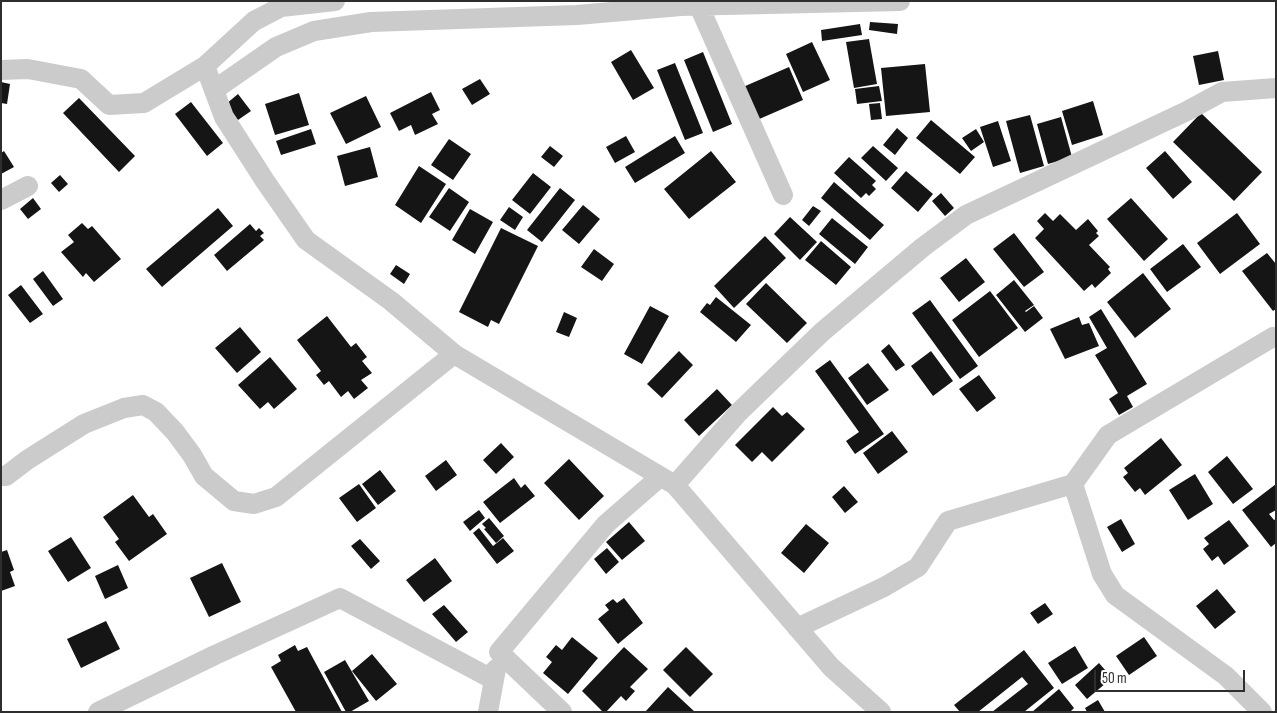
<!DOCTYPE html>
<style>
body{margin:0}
#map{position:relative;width:1277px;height:713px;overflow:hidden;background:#fff;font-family:"Sofia Sans Condensed",sans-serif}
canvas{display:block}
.frame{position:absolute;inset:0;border:2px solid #2e2e2e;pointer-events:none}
.scale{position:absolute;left:1094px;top:670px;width:151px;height:22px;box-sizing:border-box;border:2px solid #2e2e2e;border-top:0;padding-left:6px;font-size:15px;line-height:18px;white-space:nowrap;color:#2e2e2e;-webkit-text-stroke:4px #fff;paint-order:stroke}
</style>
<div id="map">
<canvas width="1277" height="713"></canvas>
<div class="frame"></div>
<div class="scale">50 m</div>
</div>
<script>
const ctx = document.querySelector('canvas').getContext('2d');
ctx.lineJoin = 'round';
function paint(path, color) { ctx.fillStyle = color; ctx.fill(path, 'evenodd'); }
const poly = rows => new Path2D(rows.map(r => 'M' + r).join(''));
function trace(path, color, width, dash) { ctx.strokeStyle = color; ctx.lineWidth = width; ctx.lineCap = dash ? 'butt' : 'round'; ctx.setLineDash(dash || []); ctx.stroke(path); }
const building = poly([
 [870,22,898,24,897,34,869,30],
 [860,24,862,35,822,41,821,30],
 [869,39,877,84,854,88,846,42],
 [812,42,830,80,803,92,786,54],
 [631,50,654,88,633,100,611,62],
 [1218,51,1224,80,1199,85,1193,56],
 [703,52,732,124,713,132,684,60],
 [675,63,703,133,685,140,657,70],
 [925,64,930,112,886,116,881,68],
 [789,67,803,100,757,120,743,87],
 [480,79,490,94,472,105,462,89],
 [1,82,10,84,7,104,1,103],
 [879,86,882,101,857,104,855,89],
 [431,92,440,110,432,114,438,124,415,135,411,125,399,131,390,113],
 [299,93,309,125,275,135,265,104],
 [238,94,251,111,238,120,226,104],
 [366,96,381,127,346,144,330,113],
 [79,98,135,156,119,172,63,113],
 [1093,101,1103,135,1072,145,1062,111],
 [191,102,223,143,207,156,175,114],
 [880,103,882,119,871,120,869,104],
 [1201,113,1262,172,1234,201,1173,142],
 [1030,115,1044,166,1020,173,1006,121],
 [1061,117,1072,157,1048,164,1037,124],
 [931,120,975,157,960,174,916,138],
 [998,121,1011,161,993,167,980,127],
 [897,128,908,138,895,155,883,145],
 [311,129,316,144,281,155,276,141],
 [976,129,984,142,971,151,962,138],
 [626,136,635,152,615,163,606,147],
 [675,136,685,153,635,183,625,167],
 [449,139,471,154,453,180,431,165],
 [550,146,563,156,554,167,541,157],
 [873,146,898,168,886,181,861,158],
 [370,147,378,177,345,186,337,156],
 [4,151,14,167,1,174,1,153],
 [711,151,736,182,689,219,664,189],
 [1165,151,1192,182,1173,199,1146,168],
 [849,157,876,181,872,185,876,189,869,196,866,193,861,198,834,173],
 [419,166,446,184,421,223,395,205],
 [906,171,933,194,918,212,891,188],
 [533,173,551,187,530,214,512,200],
 [60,175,68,184,59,192,51,183],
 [834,182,884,225,870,240,821,198],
 [449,188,469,202,450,231,429,217],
 [560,188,575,200,542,242,527,230],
 [941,193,954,208,945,216,932,201],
 [33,198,41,209,28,219,20,209],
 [1131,198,1168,239,1144,261,1107,219],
 [583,205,600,219,579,244,562,230],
 [813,206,821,211,809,226,802,220],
 [509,207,523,217,515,230,500,220],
 [218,208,233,226,162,287,146,269],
 [470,209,493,222,475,254,452,240],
 [1045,213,1053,221,1060,214,1076,230,1088,219,1098,231,1096,233,1099,236,1089,245,1110,267,1108,269,1111,273,1095,288,1092,284,1084,291,1035,238,1044,229,1037,221],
 [1237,213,1260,244,1220,274,1197,243],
 [790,217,817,242,800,260,774,234],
 [832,218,868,247,855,264,819,234],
 [82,223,88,229,92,226,121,259,94,282,86,273,83,277,61,252,74,242,68,235],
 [250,224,256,231,259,228,264,233,260,236,264,240,227,271,214,255],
 [501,228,538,246,499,324,491,320,488,327,459,312],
 [1014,233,1044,272,1024,287,993,249],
 [765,236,786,258,734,308,714,286],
 [821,241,851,267,836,285,805,260],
 [1183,244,1201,267,1167,292,1150,269],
 [594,249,614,264,602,281,581,267],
 [1267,253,1276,264,1276,309,1273,311,1242,271],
 [966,258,985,282,959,302,940,278],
 [396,265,410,274,404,284,390,274],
 [43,271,63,299,53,306,33,279],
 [1143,273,1171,309,1135,338,1107,302],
 [1014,280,1034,305,1025,311,1026,312,1034,306,1043,318,1025,332,996,295],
 [766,283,807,323,787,343,746,304],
 [21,285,43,314,30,323,8,295],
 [990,291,1018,328,979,357,952,320],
 [716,297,751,325,736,342,700,312,707,303,710,305],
 [930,300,978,366,960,379,912,313],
 [650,306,669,316,642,364,624,354],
 [1101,309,1147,384,1127,396,1133,407,1119,415,1109,399,1118,393,1095,355,1107,348,1089,317],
 [564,312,577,318,569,337,556,332],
 [327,316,351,347,356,343,367,357,362,361,372,373,361,380,368,388,354,399,348,391,341,397,329,381,324,385,316,375,321,371,297,340],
 [1079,317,1082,325,1089,323,1099,346,1065,359,1050,329],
 [240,327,261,352,237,373,215,348],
 [889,344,905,365,896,371,881,351],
 [679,351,693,365,662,398,647,384],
 [931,351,953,381,933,396,911,366],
 [270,357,297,389,274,409,268,402,260,409,238,385],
 [830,360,884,434,855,454,846,441,859,432,815,371],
 [868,363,889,390,867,405,848,378],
 [979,375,996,398,977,412,959,389],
 [717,389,732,405,699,436,684,420],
 [773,407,782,416,787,412,805,429,772,462,762,452,752,462,735,445],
 [892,431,908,452,878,474,863,453],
 [1161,438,1182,465,1145,495,1140,488,1135,492,1123,477,1128,473,1124,468],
 [501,443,514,457,496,474,483,460],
 [1227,456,1253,489,1233,504,1208,472],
 [569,459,604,496,579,520,544,483],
 [446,460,457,475,436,491,425,476],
 [380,470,396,491,378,505,362,484],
 [1195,474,1213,504,1188,520,1169,490],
 [514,478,521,488,525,484,535,496,500,523,483,502],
 [359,484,376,508,357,522,339,498],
 [1276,484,1276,510,1269,514,1274,520,1276,519,1276,543,1271,547,1242,510],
 [844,486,858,502,845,513,832,497],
 [133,495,149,517,153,514,167,534,129,561,115,542,119,539,103,517],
 [479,510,485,518,470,531,463,522],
 [489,518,504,536,496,543,484,529,486,528,482,524],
 [1121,519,1135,544,1122,552,1107,527],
 [1229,520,1249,546,1224,565,1218,556,1212,561,1203,549,1209,544,1204,538],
 [629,522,645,541,622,560,606,542],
 [806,524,829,543,804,573,781,553],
 [479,528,493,546,503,538,514,551,497,564,473,533],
 [71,537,91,568,68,582,48,551],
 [360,539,380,561,371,569,351,546],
 [607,548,619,562,606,574,594,559],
 [7,550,14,570,10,572,15,586,1,591,1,552],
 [435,558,452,581,424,602,406,580],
 [222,563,241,602,209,617,190,578],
 [118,565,128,588,105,599,95,576],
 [1217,589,1236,612,1215,629,1196,606],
 [624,598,643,623,618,644,598,619,609,610,605,605,613,599,617,603],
 [1045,603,1053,614,1038,624,1030,613],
 [444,605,468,632,456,642,432,614],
 [106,621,120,649,81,668,67,639],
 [572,637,598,658,568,694,543,673,552,662,546,657,556,645,562,650],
 [1144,637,1157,656,1129,675,1116,656],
 [295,645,298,651,307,647,342,712,296,712,271,667,281,661,278,655],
 [1075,646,1088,668,1062,684,1048,663],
 [624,647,648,669,630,687,635,691,626,701,621,696,606,712,603,712,582,691],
 [686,647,713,674,690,697,663,670],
 [1024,650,1054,688,1024,712,992,712,1028,684,1022,677,978,712,960,712,954,705],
 [372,654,397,684,376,701,352,671],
 [345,660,369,701,350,712,346,712,324,672],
 [1099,663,1112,678,1087,699,1075,685],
 [668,687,695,712,645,712],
 [1059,689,1074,708,1070,712,1032,712],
 [1098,700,1105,712,1087,712,1085,708]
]);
const minor = poly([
 [699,6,783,195],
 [1,70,28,69,81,79,109,105,144,103,205,66],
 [214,90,276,47,314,31,371,22,577,15,681,6,900,1],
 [1,200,28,186],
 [454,354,675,485,739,412,822,332,923,247,966,215,1187,111,1222,92,1276,88],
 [1,476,6,476,27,460,84,424,124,408,143,405,156,412,175,432,192,455,204,476,234,501,254,504,276,497,454,354,391,301,306,240,265,181,224,117,205,66,254,21,281,7,335,1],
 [1073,484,1102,574,1115,595,1226,676,1262,712],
 [675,485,831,667,881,712],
 [797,628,884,587,918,567,948,521,1073,484,1108,435,1273,337],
 [98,712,215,655,340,598,494,680],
 [488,712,496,669],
 [562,712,499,652,606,524,660,477]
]);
paint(building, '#151515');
trace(minor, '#cbcbcb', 20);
</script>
